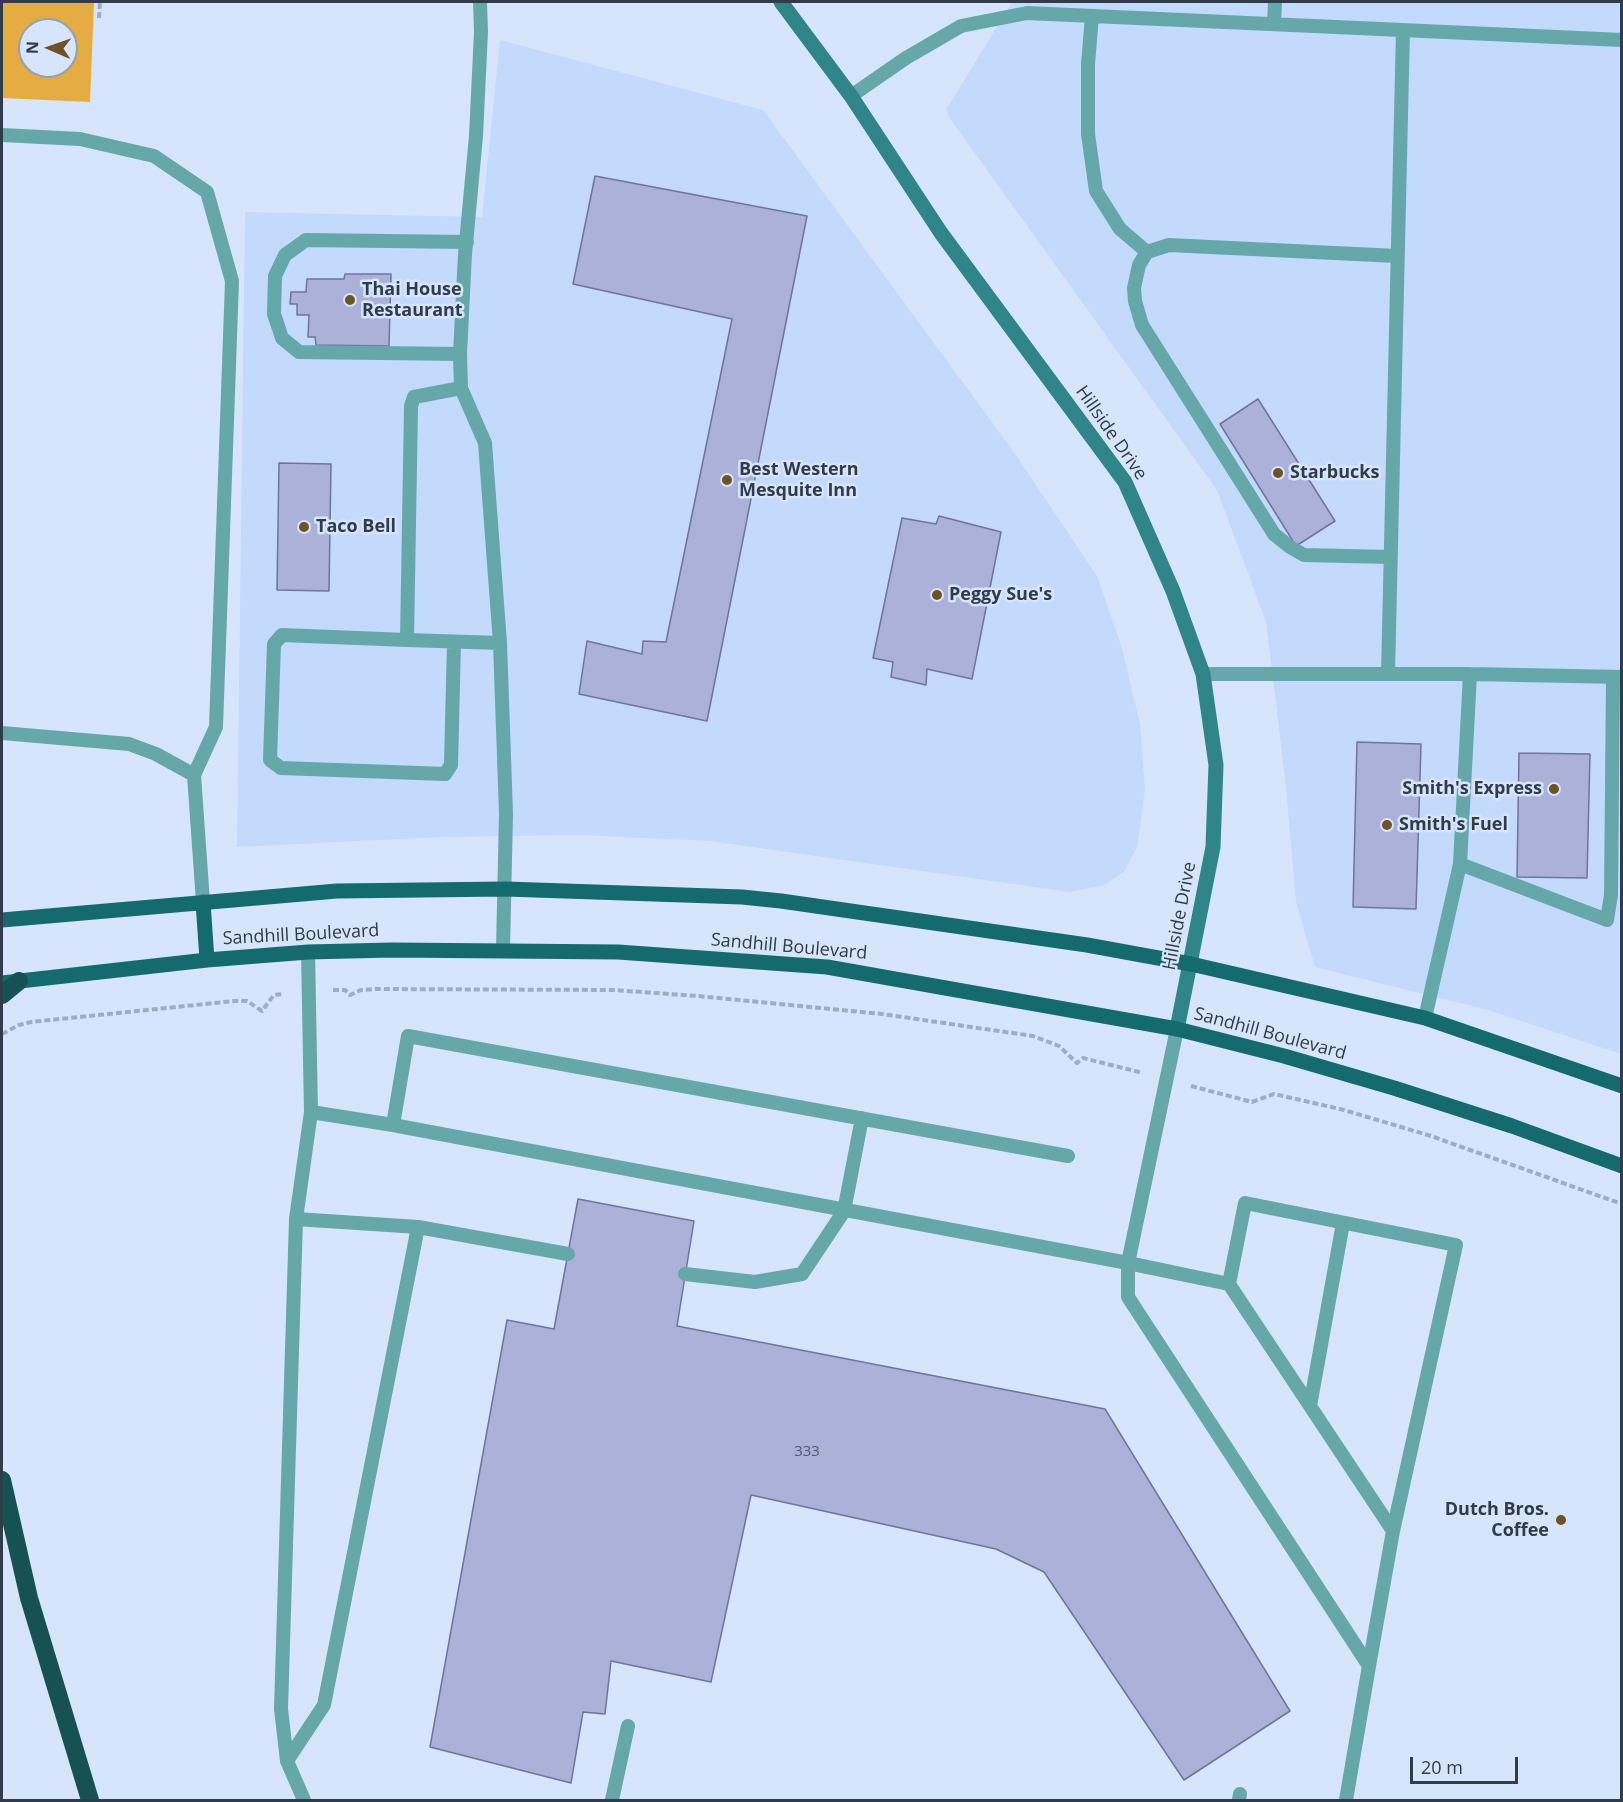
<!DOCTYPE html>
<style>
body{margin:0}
#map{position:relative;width:1623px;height:1802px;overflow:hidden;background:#d6e5fc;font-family:"Open Sans",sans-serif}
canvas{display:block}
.frame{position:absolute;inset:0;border:3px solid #313b49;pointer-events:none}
.north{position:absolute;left:18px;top:18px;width:60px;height:60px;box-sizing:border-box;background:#d6e5fc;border:2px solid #94a1b4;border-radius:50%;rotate:272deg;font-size:16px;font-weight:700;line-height:24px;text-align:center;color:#313b49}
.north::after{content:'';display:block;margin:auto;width:21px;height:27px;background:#6d5325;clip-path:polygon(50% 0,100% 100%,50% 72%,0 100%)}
.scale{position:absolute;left:1410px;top:1757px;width:108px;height:27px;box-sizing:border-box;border:3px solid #313b49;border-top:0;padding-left:8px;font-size:18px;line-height:21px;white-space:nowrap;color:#313b49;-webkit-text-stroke:4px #d6e5fc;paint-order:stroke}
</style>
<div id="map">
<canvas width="1623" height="1802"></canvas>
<div class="frame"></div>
<div class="north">N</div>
<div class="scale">20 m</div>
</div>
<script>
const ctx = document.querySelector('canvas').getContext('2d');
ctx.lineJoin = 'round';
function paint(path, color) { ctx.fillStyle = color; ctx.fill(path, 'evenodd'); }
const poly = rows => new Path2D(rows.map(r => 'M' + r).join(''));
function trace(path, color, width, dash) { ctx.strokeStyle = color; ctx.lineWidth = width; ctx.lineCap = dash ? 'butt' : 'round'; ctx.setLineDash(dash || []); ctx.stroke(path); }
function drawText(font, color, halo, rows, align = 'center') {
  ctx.font = font + ' "Open Sans",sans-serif'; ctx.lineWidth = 5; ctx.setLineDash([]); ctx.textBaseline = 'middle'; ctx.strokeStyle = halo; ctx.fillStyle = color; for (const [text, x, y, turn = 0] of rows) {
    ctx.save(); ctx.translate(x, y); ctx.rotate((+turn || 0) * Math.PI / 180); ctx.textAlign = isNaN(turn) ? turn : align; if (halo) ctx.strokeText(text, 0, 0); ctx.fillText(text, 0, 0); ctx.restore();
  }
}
const built = poly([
 [1012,2,1621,3,1621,1054,1488,1010,1315,967,1296,902,1285,777,1266,622,1217,490,951,120,946,110],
 [500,40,763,110,1016,455,1097,576,1121,645,1140,723,1145,789,1137,847,1124,872,1104,885,1070,892,710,841,579,835,443,837,237,847,245,212,482,217]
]);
const green = poly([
 [2,2,94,2,90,102,2,98],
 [30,30,66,30,66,66,30,66]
]);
const building = poly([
 [595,176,807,216,707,721,579,694,587,641,642,654,643,641,666,642,732,319,573,284,595,176],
 [345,274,391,274,389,346,316,345,315,337,308,337,309,315,297,315,297,304,290,304,291,292,306,292,307,279,344,279,345,274],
 [1258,399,1335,521,1296,546,1220,424,1258,399],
 [279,463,331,464,329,591,277,590,279,463],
 [939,516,1001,532,972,679,927,669,926,685,891,677,893,662,873,658,902,518,936,524,939,516],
 [1357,742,1421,744,1416,909,1353,907,1357,742],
 [1519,753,1590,754,1587,878,1517,877,1519,753],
 [578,1199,694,1221,677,1326,1105,1409,1290,1711,1184,1780,1044,1572,996,1549,751,1495,711,1682,611,1661,605,1714,583,1712,571,1783,430,1747,507,1320,554,1329,578,1199]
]);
const path = poly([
 [99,18,100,2],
 [333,990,345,990,350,995,361,990,375,989,613,990,698,996,882,1014,1033,1036,1059,1046,1077,1063,1083,1058,1143,1073],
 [2,1034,19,1025,31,1022,234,1001,247,1001,262,1011,274,995,283,994],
 [1191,1086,1252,1102,1274,1094,1344,1110,1431,1136,1622,1204]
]);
const service = poly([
 [480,2,481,32,476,136,465,254,460,354,461,388,485,443,500,643,506,814,503,949],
 [1092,16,1088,64,1088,134,1096,191,1120,229,1147,252],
 [1274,24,1275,2],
 [851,96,906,58,961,26,1027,13,1622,40],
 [2,135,80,139,154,156,207,192,232,281,216,727,194,775,203,902],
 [460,354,299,352,282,338,274,314,275,276,285,255,306,240,467,242],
 [461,388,414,397,411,406,407,640,500,643],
 [1390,557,1304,555,1290,547,1274,534,1142,325,1135,301,1134,288,1139,265,1147,252,1169,245,1397,256],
 [407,640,282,635,274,644,270,760,281,768,445,774,451,765,454,642],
 [1203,674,1470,674,1622,677],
 [1388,674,1403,30],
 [2,733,129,744,156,754,194,775],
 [1460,864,1607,920,1611,895,1613,677],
 [308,952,311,1112],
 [1425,1018,1460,864,1470,674],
 [1177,1029,1128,1263,1128,1297,1369,1666,1346,1800],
 [393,1125,408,1036,1068,1156],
 [296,1219,418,1227,568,1254],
 [685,1274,755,1282,802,1274,844,1211,862,1118],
 [1229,1284,1393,1531],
 [1310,1406,1343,1223],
 [287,1761,324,1705,418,1227],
 [304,1800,287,1761,281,1709,296,1219,311,1112,393,1125,1128,1263,1229,1284,1245,1203,1456,1245,1393,1531,1369,1666],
 [612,1800,628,1726],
 [1239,1800,1240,1794]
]);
const secondary = poly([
 [781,2,851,96,941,233,1125,482,1173,591,1203,674,1216,765,1213,847,1177,1029]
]);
const primary = poly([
 [203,902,207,960],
 [2,920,337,891,506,889,742,897,781,901,1087,945,1191,964,1425,1018,1622,1086],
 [2,983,207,960,308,952,392,950,618,952,827,967,1177,1029,1284,1056,1394,1088,1512,1126,1622,1166]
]);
const motorway = poly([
 [2,995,19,981],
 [2,1480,29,1598,90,1800]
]);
const markers = [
 [350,300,6,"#6d5325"],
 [1278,473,6,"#6d5325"],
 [727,480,6,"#6d5325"],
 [304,527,6,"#6d5325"],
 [937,595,6,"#6d5325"],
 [1554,789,6,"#6d5325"],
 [1387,825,6,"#6d5325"],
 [1561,1520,6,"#6d5325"]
];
const numberNames = [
 ["333",807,1452]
];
const poiNames = [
 ["Thai House",362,290],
 ["Restaurant",362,311],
 ["Best Western",739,470],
 ["Mesquite Inn",739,491],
 ["Starbucks",1290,473],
 ["Taco Bell",316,527],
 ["Peggy Sue's",949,595],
 ["Smith's Express",1542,789,"right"],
 ["Smith's Fuel",1399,825],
 ["Dutch Bros.",1549,1510,"right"],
 ["Coffee",1549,1531,"right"]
];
const streetNames = [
 ["Hillside Drive",1111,433,55],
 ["Hillside Drive",1180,916,-79],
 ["Sandhill Boulevard",301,935,-3],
 ["Sandhill Boulevard",789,947,5],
 ["Sandhill Boulevard",1270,1034,15]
];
paint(built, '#c3dafd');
paint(green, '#e6ac44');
paint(building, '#acb1da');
trace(building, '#70749a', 1.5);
trace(path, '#a0adc1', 4, [6, 3]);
trace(service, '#66a7a9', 14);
trace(secondary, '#2f8588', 15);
trace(primary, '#156a6d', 15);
trace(motorway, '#165254', 18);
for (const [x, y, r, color] of markers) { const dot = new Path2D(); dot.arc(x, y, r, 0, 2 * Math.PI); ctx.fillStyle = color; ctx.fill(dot); trace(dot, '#d6e5fc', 2); }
drawText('15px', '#50586d', null, numberNames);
drawText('bold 18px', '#313b49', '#d6e5fc', poiNames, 'left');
drawText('18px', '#313b49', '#d6e5fc', streetNames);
</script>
